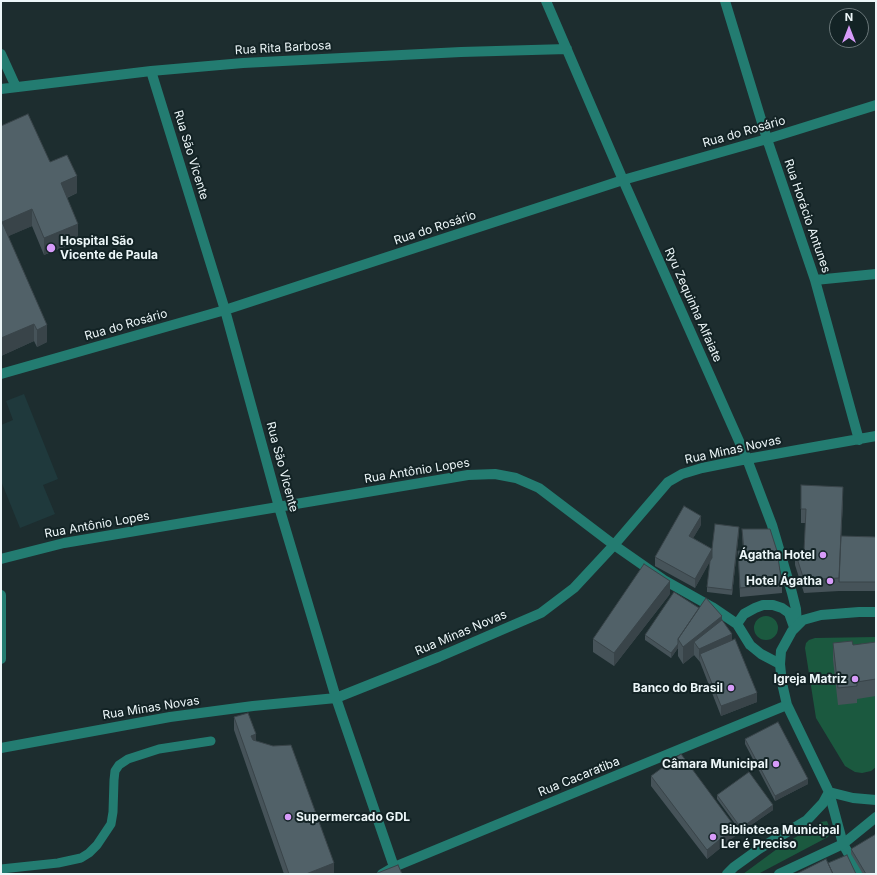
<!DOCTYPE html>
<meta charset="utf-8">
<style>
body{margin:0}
#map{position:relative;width:877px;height:875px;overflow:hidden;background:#1d2d2f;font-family:Inter,sans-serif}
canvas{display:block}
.frame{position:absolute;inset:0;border:2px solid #ecf6f8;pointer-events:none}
.north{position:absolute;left:829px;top:8px;width:40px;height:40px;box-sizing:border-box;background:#132325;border:1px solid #6a7779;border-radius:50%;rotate:0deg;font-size:11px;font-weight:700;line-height:16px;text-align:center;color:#ecf6f8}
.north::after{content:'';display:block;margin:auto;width:14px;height:18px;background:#d79bf9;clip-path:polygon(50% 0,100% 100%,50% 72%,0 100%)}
</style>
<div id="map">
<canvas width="877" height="875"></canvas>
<div class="frame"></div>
<div class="north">N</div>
</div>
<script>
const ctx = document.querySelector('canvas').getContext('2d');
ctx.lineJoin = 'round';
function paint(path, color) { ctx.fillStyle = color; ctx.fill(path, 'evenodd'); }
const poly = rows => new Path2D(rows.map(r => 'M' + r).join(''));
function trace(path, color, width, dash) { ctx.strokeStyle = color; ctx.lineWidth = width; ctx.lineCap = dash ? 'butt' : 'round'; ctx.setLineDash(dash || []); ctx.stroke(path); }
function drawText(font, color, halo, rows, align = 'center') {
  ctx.font = font + ' Inter,sans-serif'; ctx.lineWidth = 4; ctx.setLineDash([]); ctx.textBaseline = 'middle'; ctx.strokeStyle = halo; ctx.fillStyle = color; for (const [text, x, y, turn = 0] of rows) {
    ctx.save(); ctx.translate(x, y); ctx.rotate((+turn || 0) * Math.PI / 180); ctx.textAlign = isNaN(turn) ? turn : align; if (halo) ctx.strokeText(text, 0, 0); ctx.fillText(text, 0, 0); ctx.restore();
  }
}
const built = poly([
 [24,394,58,479,43,485,55,514,20,528,1,481,1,425,13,420,6,401]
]);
const green = poly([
 '754 628a12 12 0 1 1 24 0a12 12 0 1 1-24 0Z',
 [876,637,876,767,871,771,862,773,855,772,845,766,816,718,805,648,806,643,809,640,815,638],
 [827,821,831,832,828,837,758,874,743,874,781,846,821,822]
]);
const service = poly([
 [1,869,58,863,81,858,89,853,97,845,111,824,113,812,114,780,115,771,119,765,128,759,159,749,211,741]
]);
const minor = poly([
 [546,1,623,180,747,459,772,525,792,593,796,609,797,625],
 [725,1,767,139,815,280,859,440],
 [1,54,16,87],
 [151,71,225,310,279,507,336,698,394,867],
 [1,89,151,71,243,63,461,52,567,49],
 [815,280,876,274],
 [1,374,225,310,623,180,767,139,876,105],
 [1,559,64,543,468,475,495,474,516,478,539,488,614,545,647,568,664,580,712,607,737,624,750,645,761,654,780,664],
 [737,624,744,614,755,608,763,605,773,605,782,608,789,613,794,627],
 [1,748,170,717,253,706,336,698,439,657,541,613,574,588,614,545,668,482,682,474,702,468,747,459,876,436],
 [829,792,843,844,860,874]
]);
const tertiary = poly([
 [1,595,1,659],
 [876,612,859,612,821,615,803,620,792,631,781,651,780,664,782,683,787,705,829,792,853,798,876,800],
 [382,874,394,867,787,705],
 [727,874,734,867,759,849,807,820,823,803,829,792],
 [779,874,843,844,876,817]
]);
const wall = poly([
 [1,126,50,162,77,193,67,198,78,241,44,255,32,226,8,236,47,342,37,347,34,341,1,356],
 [801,485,843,501,841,536,876,537,876,591,839,591,804,593,795,565,795,552,804,551,806,523,801,523],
 [701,525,693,538,712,549,739,531,732,595,707,592,707,587,710,561,695,588,655,566,655,557],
 [742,529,782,584,782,593,740,597,738,551,743,551],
 [670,594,614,666,593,652,593,639],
 [699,608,722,620,732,640,757,702,721,716,700,662,694,655,683,664,678,656,678,648,671,658,645,640,645,635],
 [876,642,876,696,857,699,857,703,838,705,833,660,833,643,853,645],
 [234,717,256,741,334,874,284,874,234,730],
 [745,739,808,784,775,801,745,744],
 [651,776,735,836,707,859,651,786],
 [717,795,773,810,741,832,717,799],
 [851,849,876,874,863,874,851,854]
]);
const shadedWall = poly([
 [77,176,77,193,61,200,61,183],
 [32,209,32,226,2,239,2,222],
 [78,224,78,241,44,255,44,238],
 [34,324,34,341,1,356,1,338],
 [47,325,47,342,37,347,37,330],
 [843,487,843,501,839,582],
 [701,516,701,525,689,545,689,536],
 [739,527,739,531,732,595,732,590],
 [712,549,712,558,695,588,695,579],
 [670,581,670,594,614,666,614,653],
 [722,616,722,634,732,634,732,648,700,654,699,662,699,649,694,642,694,655,683,664,683,647],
 [678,644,678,648,671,658,671,653],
 [757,693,757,702,721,716,721,706],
 [256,734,256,747,251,736],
 [808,779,808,784,775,801,775,796],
 [773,805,773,810,741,832,741,828],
 [735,827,735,836,707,859,707,850],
 [334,863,334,874,306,874]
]);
const building = poly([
 [28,114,50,162,67,155,77,176,61,183,78,224,44,238,32,209,2,222,47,325,37,330,34,324,1,338,1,126,28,114],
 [801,485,843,487,839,578,804,580,795,552,804,551,806,509,801,509,801,485],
 [684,506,701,516,689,536,712,549,695,579,655,557,684,506],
 [715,524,739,527,732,590,707,587,710,561,712,558,712,549,715,524],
 [742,529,770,529,777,551,782,584,740,588,738,551,744,551,742,529],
 [841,536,876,537,876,582,839,582,841,536],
 [644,564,670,581,614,653,593,639,644,564],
 [674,592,699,608,678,639,678,644,671,653,645,635,674,592],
 [706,598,722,616,683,647,678,639,706,598],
 [722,620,732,634,699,649,694,642,722,620],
 [735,639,757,693,721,706,700,654,735,639],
 [852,641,853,645,876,642,876,679,857,682,857,686,838,688,833,643,852,641],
 [248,713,256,734,251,736,253,740,273,746,291,745,334,863,306,874,289,874,234,717,248,713],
 [778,722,808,779,775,796,745,739,778,722],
 [681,754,735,827,707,850,651,776,681,754],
 [749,772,773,805,741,828,717,795,749,772],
 [876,834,876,874,866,874,851,849,876,834],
 [847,855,856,874,833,874,828,863,847,855],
 [826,859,833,874,796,874,826,859],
 [398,865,402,874,375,874,398,865]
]);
const markers = [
 [51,248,5,"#d79bf9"],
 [823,555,4,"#d79bf9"],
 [830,581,4,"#d79bf9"],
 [855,679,4,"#d79bf9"],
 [731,688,4,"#d79bf9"],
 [776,764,4,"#d79bf9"],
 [288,817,4,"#d79bf9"],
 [713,837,4,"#d79bf9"]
];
const streetNames = [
 ["Rua Rita Barbosa",283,48,-3],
 ["Rua do Rosário",744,132,-16],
 ["Rua São Vicente",191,155,73],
 ["Rua Horácio Antunes",807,216,71],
 ["Rua do Rosário",435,228,-18],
 ["Ryu Zequinha Alfaiate",693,305,66],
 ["Rua do Rosário",126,325,-16],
 ["Rua Minas Novas",733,450,-12],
 ["Rua São Vicente",282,467,75],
 ["Rua Antônio Lopes",417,471,-9],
 ["Rua Antônio Lopes",97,525,-10],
 ["Rua Minas Novas",461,633,-23],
 ["Rua Minas Novas",151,708,-9],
 ["Rua Cacaratiba",579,777,-22]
];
const poiNames = [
 ["Hospital São",60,241,"left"],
 ["Vicente de Paula",60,255,"left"],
 ["Ágatha Hotel",815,555],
 ["Hotel Ágatha",822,581],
 ["Igreja Matriz",847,679],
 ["Banco do Brasil",723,688],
 ["Câmara Municipal",768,764],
 ["Supermercado GDL",296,817,"left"],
 ["Biblioteca Municipal",721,830,"left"],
 ["Ler é Preciso",721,844,"left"]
];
paint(built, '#1f393c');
paint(green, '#1b593f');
trace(service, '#237c71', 9);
trace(minor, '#237c71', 10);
trace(tertiary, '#237c71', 10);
paint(wall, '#465359');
paint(shadedWall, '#394449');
paint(building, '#516168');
trace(building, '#394449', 1);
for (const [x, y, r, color] of markers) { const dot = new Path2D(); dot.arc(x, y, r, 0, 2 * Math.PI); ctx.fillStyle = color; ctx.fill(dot); trace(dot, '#132325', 1.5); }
drawText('12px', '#ecf6f8', '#132325', streetNames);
drawText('bold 12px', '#ecf6f8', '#132325', poiNames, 'right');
</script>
